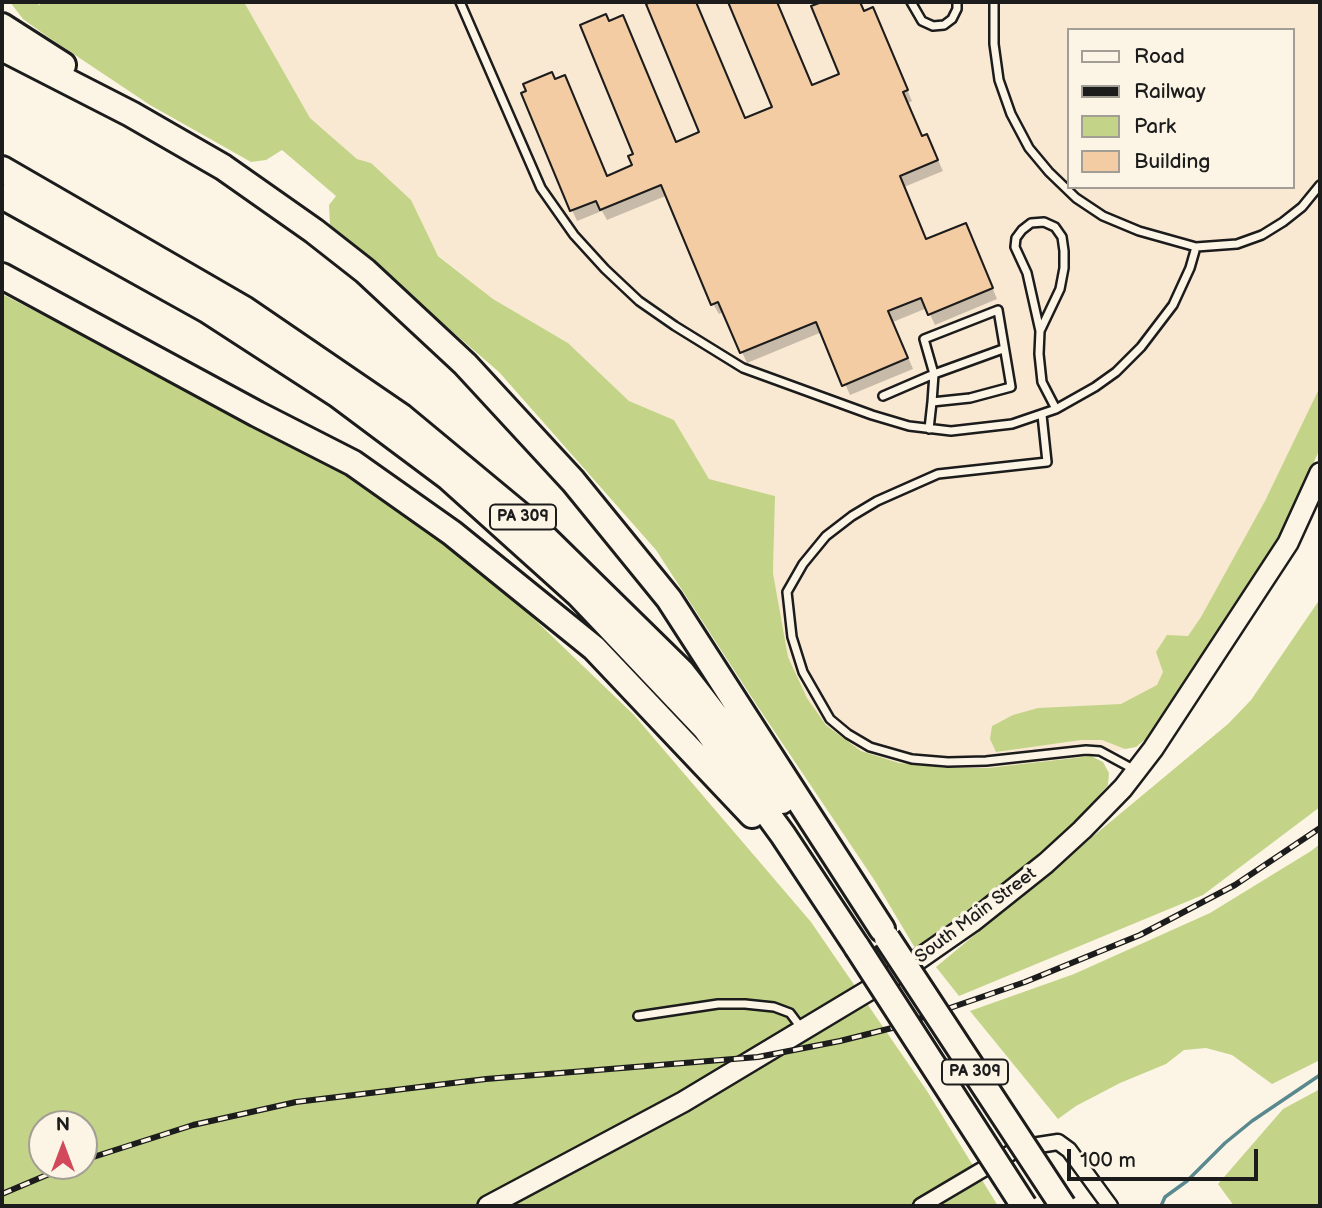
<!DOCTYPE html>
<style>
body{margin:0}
#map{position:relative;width:1322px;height:1208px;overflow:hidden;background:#fcf5e5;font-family:"Balsamiq Sans",sans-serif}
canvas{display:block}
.frame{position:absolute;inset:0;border:4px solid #1c1c1c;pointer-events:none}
.legend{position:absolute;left:1067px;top:28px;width:228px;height:161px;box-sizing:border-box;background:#fcf5e5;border:2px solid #a29e95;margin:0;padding:9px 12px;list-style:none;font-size:21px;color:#1c1c1c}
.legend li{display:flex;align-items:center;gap:14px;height:35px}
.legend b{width:35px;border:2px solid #a29e95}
.north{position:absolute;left:28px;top:1110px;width:70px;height:70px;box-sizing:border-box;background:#fcf5e5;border:2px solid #a29e95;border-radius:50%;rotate:0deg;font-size:19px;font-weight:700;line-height:28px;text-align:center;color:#1c1c1c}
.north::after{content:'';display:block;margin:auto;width:24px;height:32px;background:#d1495b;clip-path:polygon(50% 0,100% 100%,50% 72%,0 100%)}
.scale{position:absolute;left:1067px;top:1149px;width:191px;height:32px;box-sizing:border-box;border:4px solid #1c1c1c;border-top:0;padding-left:9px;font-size:21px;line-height:24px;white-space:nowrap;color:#1c1c1c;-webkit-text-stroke:5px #fcf5e5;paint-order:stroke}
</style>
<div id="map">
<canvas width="1322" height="1208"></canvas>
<div class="frame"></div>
<ul class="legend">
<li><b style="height:9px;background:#fcf5e5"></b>Road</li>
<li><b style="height:9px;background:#1c1c1c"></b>Railway</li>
<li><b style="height:19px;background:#c3d489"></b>Park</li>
<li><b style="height:19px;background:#f4cca4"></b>Building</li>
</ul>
<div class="north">N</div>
<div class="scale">100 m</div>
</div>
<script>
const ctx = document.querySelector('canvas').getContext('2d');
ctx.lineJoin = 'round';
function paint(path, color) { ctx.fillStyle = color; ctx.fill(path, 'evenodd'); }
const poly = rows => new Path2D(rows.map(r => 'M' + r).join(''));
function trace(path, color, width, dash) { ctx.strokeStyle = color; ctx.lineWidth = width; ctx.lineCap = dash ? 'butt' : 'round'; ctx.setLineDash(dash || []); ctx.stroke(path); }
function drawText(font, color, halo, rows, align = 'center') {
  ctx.font = font + ' "Balsamiq Sans",sans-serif'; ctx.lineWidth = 7; ctx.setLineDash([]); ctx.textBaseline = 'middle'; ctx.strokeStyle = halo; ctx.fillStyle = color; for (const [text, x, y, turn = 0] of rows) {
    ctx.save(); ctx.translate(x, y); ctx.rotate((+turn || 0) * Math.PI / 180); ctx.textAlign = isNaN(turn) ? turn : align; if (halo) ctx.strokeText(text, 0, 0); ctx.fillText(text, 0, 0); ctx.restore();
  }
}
const built = poly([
 [244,2,1320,2,1320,448,1148,737,1136,747,1091,756,988,768,946,768,899,763,861,751,826,725,807,698,788,657,773,573,775,496,709,479,674,420,629,401,568,343,493,299,438,255,426,235,371,163,357,159,310,118],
 [1068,30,1292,30,1292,187,1068,187]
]);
const green = poly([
 [10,2,35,2,39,5,44,2,244,2,310,118,357,159,371,163,411,200,438,256,493,299,568,343,629,401,674,420,709,479,775,496,773,573,788,657,807,698,826,725,861,751,899,763,946,768,988,768,1091,756,1103,762,1109,773,1108,785,1069,830,1044,854,915,948,875,881,758,707,656,550,499,372,330,226,329,205,336,196,282,150,266,160,251,162,150,105,45,35,23,19],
 [2,294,356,477,506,592,634,715,811,922,927,1091,998,1206,2,1206],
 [42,1124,84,1124,84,1166,42,1166],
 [1320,366,1320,448,1288,524,1254,580,1148,737,1136,747,1125,749,1102,740,1081,740,996,752,990,739,992,726,1013,715,1038,708,1121,704,1157,685,1163,672,1156,652,1167,635,1188,636,1201,617,1265,501,1318,391],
 [1320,599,1320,807,1203,895,959,996,936,967,1228,724,1251,700],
 [1320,844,1320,1060,1272,1084,1232,1055,1206,1048,1184,1050,1166,1064,1120,1083,1076,1106,1058,1119,970,1011,1074,974,1210,913,1311,851],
 [1320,1089,1320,1206,1234,1206,1218,1184,1283,1109]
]);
const shadow = poly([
 [651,2,696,2,745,120,774,108,730,2,777,2,812,86,841,75,813,7,826,2,860,2,865,13,873,10,912,101,908,103,923,138,927,136,943,171,904,187,926,241,971,235,997,299,935,325,927,308,893,322,913,369,850,395,822,332,747,363,724,312,719,314,713,304,668,195,607,220,602,211,577,221,572,210,607,178,635,166,635,155,609,23,622,17,628,28,677,143,701,133]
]);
const stream = poly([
 [1161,1206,1165,1197,1187,1181,1225,1143,1252,1121,1320,1075]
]);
const building = poly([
 [651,2,696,2,745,118,772,107,728,2,777,2,812,85,839,74,811,6,822,2,860,2,864,11,873,7,908,90,903,92,922,136,927,134,938,160,900,176,926,239,966,223,993,288,928,315,921,298,888,311,908,358,842,386,816,322,740,353,718,302,711,305,661,185,600,210,596,201,570,211,521,93,526,91,523,84,552,72,555,79,565,75,607,176,632,165,628,156,633,154,580,25,606,14,609,21,623,15,676,142,699,132,646,4,651,2]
]);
const service = poly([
 [460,2,541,188,574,235,605,269,639,301,675,326,743,368,872,415,909,426,951,431,1012,424,1056,409,1095,387,1116,372,1141,347,1173,305,1190,268,1196,247],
 [911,2,922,21,933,26,944,25,952,19,957,9,957,2],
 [994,2,994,44,999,80,1011,114,1029,148,1049,172,1076,198,1103,216,1139,231,1196,247,1237,244,1262,235,1283,222,1302,207,1320,185],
 [1040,331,1027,273,1015,247,1016,238,1022,230,1031,223,1044,222,1055,227,1062,237,1064,251,1064,268,1060,289,1040,331,1039,354,1042,382,1056,409],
 [883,396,934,374,924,339,998,310,1011,387,970,398,932,402,929,429],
 [932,402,934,374,1003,349],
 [1042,415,1047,462,938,474,877,501,852,516,826,536,803,564,787,592,792,637,803,672,830,719,848,734,870,747,912,759,948,762,986,761,1086,750,1100,751,1135,770],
 [638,1016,718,1004,745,1004,774,1007,790,1013,802,1029]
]);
const minor = poly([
 [921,1206,1019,1148,1058,1142,1069,1150,1110,1206]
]);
const secondary = poly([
 [488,1206,683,1102,906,968,972,922,1046,863,1082,830,1123,788,1153,749,1288,543,1320,473]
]);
const motorway = poly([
 [2,26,63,65],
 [2,48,131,114,223,167,314,231,365,271,465,364,573,481,669,599,882,929],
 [2,169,244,309,402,417,531,524,682,672,782,801],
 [2,196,207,310,338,395,449,478,578,594,705,728,783,835,857,947],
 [2,276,257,414,353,463,452,533,594,648,752,815]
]);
const rail = poly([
 [84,1160,193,1125,296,1102,486,1079,758,1057,840,1041,892,1028,1025,982,1140,935,1235,885,1320,828],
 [2,1194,68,1166]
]);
const motorwayBridge = poly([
 [887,938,1063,1206],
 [857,947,1024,1206]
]);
const shields = [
 [523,517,66],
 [975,1072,66]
];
const shieldNames = [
 ["PA 309",523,517],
 ["PA 309",975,1072]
];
const streetNames = [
 ["South Main Street",976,916,-37]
];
paint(built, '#fae9d2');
paint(green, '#c3d489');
paint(shadow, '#0003');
trace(stream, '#59898f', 3.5);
paint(building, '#f4cca4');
trace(building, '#1c1c1c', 2);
trace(service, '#1c1c1c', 12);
trace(minor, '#1c1c1c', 19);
trace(secondary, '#1c1c1c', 24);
trace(motorway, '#1c1c1c', 30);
trace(service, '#fcf5e5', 7);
trace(minor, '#fcf5e5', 14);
trace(secondary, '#fcf5e5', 19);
trace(motorway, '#fcf5e5', 24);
trace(rail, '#1c1c1c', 6);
trace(rail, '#fcf5e5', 3.5, [10]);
trace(motorwayBridge, '#1c1c1c', 30, []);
trace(motorwayBridge, '#fcf5e5', 24);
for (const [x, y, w] of shields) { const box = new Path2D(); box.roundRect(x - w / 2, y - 12.5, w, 25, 5); ctx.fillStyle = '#fcf5e5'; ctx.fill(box); trace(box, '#1c1c1c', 2); }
drawText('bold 16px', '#1c1c1c', null, shieldNames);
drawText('18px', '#1c1c1c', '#fcf5e5', streetNames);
</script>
